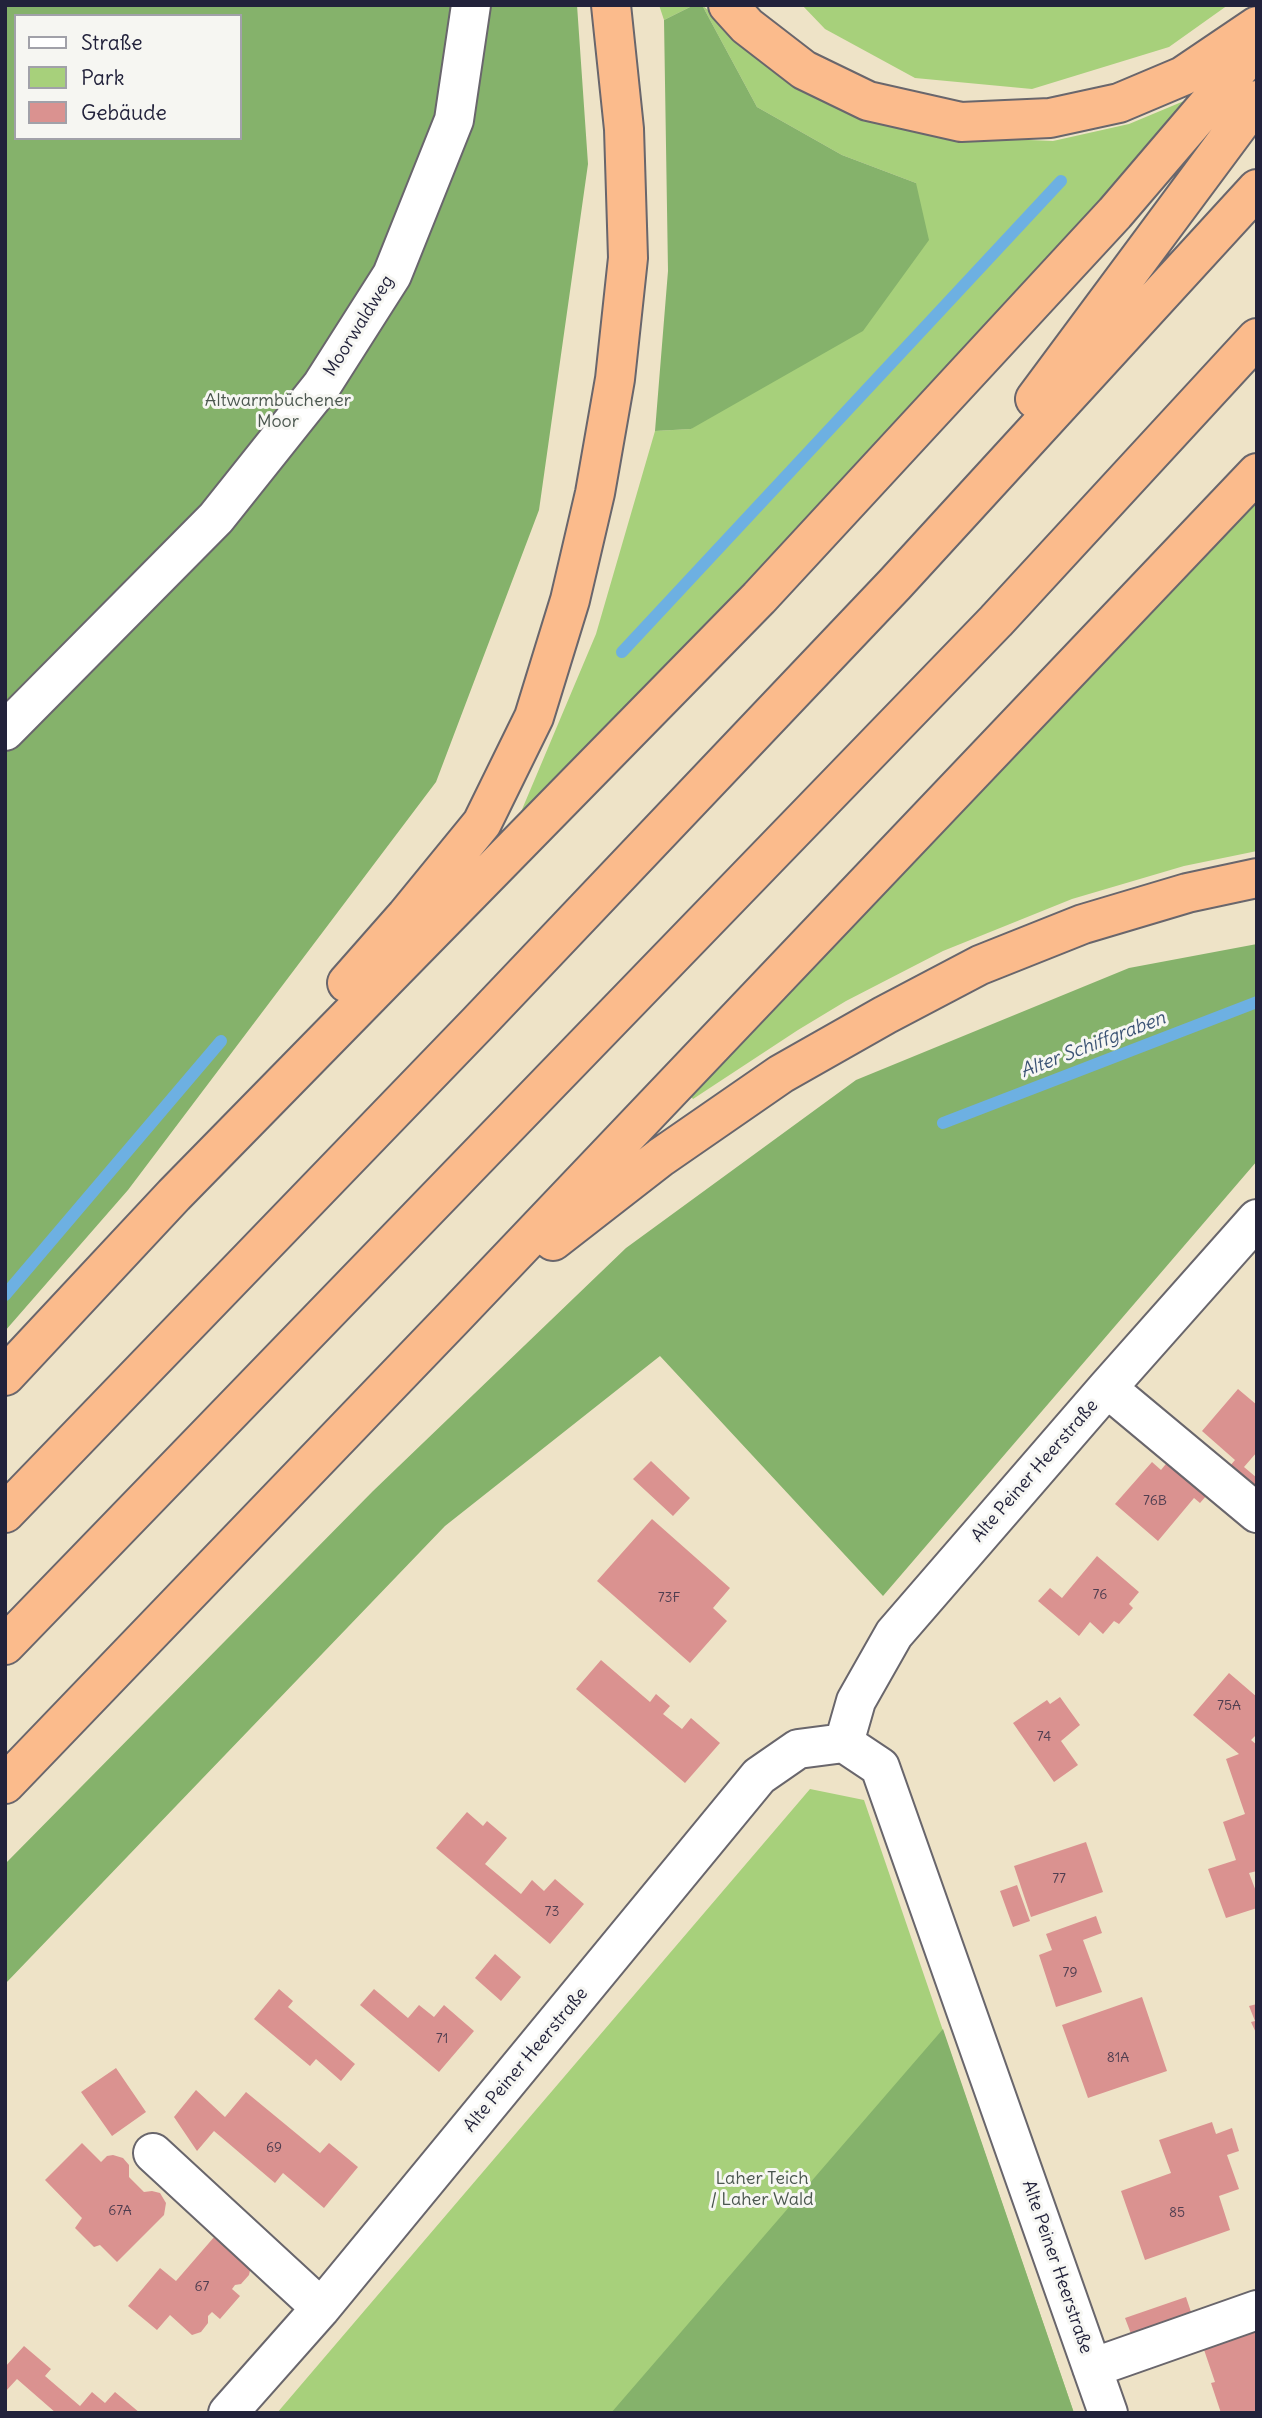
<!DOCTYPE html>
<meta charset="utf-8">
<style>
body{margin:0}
#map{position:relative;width:1262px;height:2418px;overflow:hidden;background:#eee3c7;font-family:Delius,sans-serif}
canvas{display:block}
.frame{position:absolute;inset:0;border:7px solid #22223b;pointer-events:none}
.legend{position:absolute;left:14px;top:14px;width:228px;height:126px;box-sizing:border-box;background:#f6f6f2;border:2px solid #a1a1a9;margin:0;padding:9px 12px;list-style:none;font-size:21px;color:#22223b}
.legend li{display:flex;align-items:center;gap:14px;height:35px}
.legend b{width:35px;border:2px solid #a1a1a9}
</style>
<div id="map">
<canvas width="1262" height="2418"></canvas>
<div class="frame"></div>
<ul class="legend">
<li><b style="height:9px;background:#fff"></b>Straße</li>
<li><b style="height:19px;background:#a7d07b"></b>Park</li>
<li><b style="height:19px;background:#da9290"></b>Gebäude</li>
</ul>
</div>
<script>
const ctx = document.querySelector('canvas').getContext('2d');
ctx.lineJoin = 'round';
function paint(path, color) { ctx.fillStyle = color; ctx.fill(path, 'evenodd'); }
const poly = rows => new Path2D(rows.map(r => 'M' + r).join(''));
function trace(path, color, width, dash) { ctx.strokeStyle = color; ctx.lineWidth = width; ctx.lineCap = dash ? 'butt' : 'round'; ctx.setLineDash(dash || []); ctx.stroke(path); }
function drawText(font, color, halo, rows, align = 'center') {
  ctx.font = font + ' Delius,sans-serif'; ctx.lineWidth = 6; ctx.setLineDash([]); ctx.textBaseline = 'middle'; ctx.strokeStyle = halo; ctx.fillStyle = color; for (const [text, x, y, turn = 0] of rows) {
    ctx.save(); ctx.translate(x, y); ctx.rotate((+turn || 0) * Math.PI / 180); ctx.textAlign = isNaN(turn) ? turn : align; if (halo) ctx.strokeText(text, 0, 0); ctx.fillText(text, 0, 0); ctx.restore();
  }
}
const green = poly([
 [659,5,694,5,664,20],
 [702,5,794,83,959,137,1053,141,1129,124,1196,96,961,364,518,819,596,634,655,431,691,429,916,183,842,155,757,107],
 [802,5,1228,5,1169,47,1032,89,915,78,825,29],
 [1257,496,1257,851,1184,866,1072,899,943,951,846,1001,798,1030,693,1099,688,1093],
 [810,1789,864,1800,1074,2413,277,2413]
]);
const forest = poly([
 [5,5,577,5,588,164,539,510,436,782,128,1190,5,1331],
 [16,16,240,16,240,138,16,138],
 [694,5,702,5,757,107,842,155,916,183,929,240,863,331,691,429,655,431,668,271,664,20],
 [1257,944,1257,1161,883,1596,660,1356,445,1526,5,1984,5,1864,373,1491,626,1248,856,1080,1129,968],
 [943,2029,1074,2413,611,2413]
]);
const stream = poly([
 [622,652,1061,181],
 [943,1123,1257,1002],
 [5,1295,221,1041]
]);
const building = poly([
 [1238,1389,1257,1405,1257,1452,1244,1467,1257,1478,1257,1501,1224,1473,1235,1460,1202,1431],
 [1174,1454,1213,1488,1200,1503,1194,1498,1158,1541,1115,1504,1152,1462,1161,1470],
 [651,1461,690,1498,673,1516,633,1479],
 [652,1519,730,1588,713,1608,727,1621,690,1663,597,1581],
 [1097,1556,1139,1592,1129,1604,1133,1608,1119,1624,1114,1621,1103,1634,1090,1622,1079,1636,1038,1601,1050,1588,1062,1598],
 [601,1660,650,1702,656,1694,670,1706,663,1714,682,1729,691,1718,720,1743,685,1783,576,1689],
 [1229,1673,1257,1697,1257,1734,1251,1740,1257,1745,1257,1871,1249,1873,1257,1894,1257,1908,1226,1918,1208,1869,1236,1860,1223,1822,1245,1814,1226,1759,1239,1754,1193,1715],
 [1060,1697,1080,1725,1061,1741,1078,1765,1054,1782,1013,1723,1047,1700,1050,1704],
 [467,1812,483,1826,487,1821,507,1838,485,1864,521,1894,532,1880,544,1891,555,1879,584,1904,550,1944,436,1848],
 [1086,1842,1103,1892,1031,1917,1014,1866],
 [1017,1885,1030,1921,1013,1927,1000,1891],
 [1096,1916,1102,1933,1083,1940,1102,1992,1056,2007,1039,1955,1052,1950,1046,1934],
 [495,1954,521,1977,501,2001,475,1978],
 [279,1989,293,2001,288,2007,355,2064,341,2081,316,2059,310,2066,254,2019],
 [374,1989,408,2018,419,2005,434,2017,444,2005,474,2031,439,2072,360,2005],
 [1142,1997,1167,2071,1088,2098,1062,2025],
 [1257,2004,1257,2035,1251,2022,1255,2021,1249,2006],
 [116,2068,146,2112,112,2136,81,2092],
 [196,2090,225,2117,246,2092,320,2153,329,2143,358,2167,324,2208,283,2173,275,2183,214,2131,197,2151,174,2117],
 [1212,2122,1216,2134,1232,2128,1239,2151,1227,2155,1239,2189,1219,2196,1230,2230,1145,2260,1121,2191,1171,2173,1159,2140],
 [82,2143,101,2162,107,2156,113,2155,123,2158,129,2165,129,2177,144,2192,152,2191,160,2193,166,2203,164,2215,117,2262,100,2245,94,2247,75,2228,82,2218,45,2180],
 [215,2236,251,2266,249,2275,241,2284,235,2285,232,2289,240,2296,220,2319,212,2312,208,2316,208,2323,201,2332,192,2335,170,2315,157,2330,128,2306,160,2268,176,2281],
 [1186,2297,1193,2318,1133,2339,1125,2318],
 [1253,2323,1257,2335,1257,2413,1221,2413,1211,2383,1215,2382,1201,2341],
 [24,2346,51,2369,45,2376,80,2406,92,2392,105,2403,115,2392,140,2413,56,2413,17,2379,5,2392,5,2367]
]);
const minor = poly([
 [5,731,216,518,322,385,392,275,454,120,471,5],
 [1107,1388,1257,1513],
 [844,1743,856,1701,894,1634,1107,1388,1257,1219],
 [153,2153,321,2308],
 [1092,2368,1257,2310],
 [228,2413,321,2308,759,1776,798,1749,844,1743,880,1767,1108,2413]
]);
const highway = poly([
 [728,5,747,26,804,70,868,101,961,122,1050,118,1119,103,1183,76,1257,26],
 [1035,399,1257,100],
 [347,983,406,916,482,823,534,717,570,600,595,493,615,379,628,258,624,129,611,5],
 [553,1241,661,1157,781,1074,885,1015,980,965,1083,924,1187,893,1257,878],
 [5,1376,174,1195,759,598,1115,213,1257,47],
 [5,1513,479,1022,895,584,1257,189],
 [5,1645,996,621,1257,338],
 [5,1784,454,1317,1257,473]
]);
const numberNames = [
 ["76B",1155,1501],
 ["76",1100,1595],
 ["73F",669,1598],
 ["75A",1229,1706],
 ["74",1044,1737],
 ["77",1059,1879],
 ["73",552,1912],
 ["79",1070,1973],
 ["71",442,2039],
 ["81A",1118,2058],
 ["69",274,2148],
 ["67A",120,2211],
 ["85",1177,2213],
 ["67",202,2287]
];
const streetNames = [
 ["Moorwaldweg",359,326,-58],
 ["Alte Peiner Heerstraße",1035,1471,-49],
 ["Alte Peiner Heerstraße",526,2060,-50],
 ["Alte Peiner Heerstraße",1057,2267,71]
];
const parkNames = [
 ["Altwarmbüchener",278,401],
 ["Moor",278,422],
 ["Laher Teich",762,2179],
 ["/ Laher Wald",762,2200]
];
const waterNames = [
 ["Alter Schiffgraben",1093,1045,-21]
];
paint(green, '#a7d07b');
paint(forest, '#85b26b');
trace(stream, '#6db0e2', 12);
paint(building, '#da9290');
trace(minor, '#69666c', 42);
trace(highway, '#69666c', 42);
trace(minor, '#fff', 38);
trace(highway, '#fbbb8c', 38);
drawText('14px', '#503e50', null, numberNames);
drawText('18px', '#22223b', '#f6f6f2', streetNames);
drawText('18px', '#4a564e', '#f6f6f2', parkNames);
drawText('italic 19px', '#3c5475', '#f6f6f2', waterNames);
</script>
